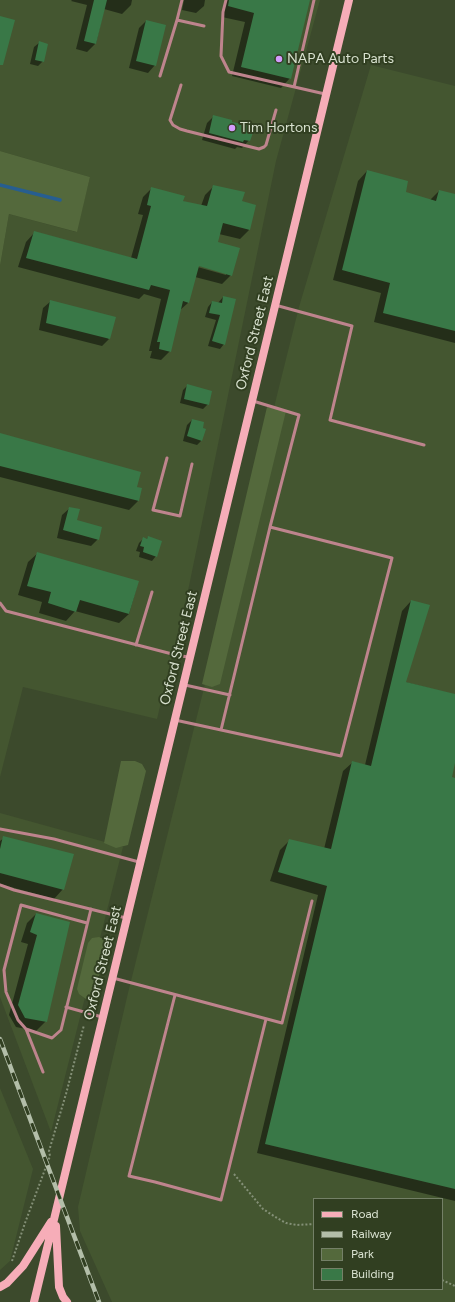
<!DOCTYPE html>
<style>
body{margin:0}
#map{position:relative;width:455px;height:1302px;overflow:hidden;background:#3c4a2c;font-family:Figtree,sans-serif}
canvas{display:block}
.legend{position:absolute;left:313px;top:1198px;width:130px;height:92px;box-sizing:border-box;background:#313f21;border:1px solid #748067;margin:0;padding:5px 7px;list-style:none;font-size:12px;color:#d8e1cf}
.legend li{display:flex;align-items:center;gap:8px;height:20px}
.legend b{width:20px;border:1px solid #748067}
</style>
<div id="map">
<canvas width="455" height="1302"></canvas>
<ul class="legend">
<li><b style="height:5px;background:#f6adb8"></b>Road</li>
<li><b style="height:5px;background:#b3bea9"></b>Railway</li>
<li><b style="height:11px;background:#54693c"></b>Park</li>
<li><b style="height:11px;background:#397847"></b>Building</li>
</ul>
</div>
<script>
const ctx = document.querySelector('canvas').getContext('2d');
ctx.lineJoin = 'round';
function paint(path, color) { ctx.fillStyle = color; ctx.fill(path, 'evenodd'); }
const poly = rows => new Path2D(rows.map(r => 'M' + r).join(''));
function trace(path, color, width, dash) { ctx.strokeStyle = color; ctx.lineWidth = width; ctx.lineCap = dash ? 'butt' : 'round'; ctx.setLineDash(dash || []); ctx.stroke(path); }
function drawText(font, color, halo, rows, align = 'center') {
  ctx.font = font + ' Figtree,sans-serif'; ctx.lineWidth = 4; ctx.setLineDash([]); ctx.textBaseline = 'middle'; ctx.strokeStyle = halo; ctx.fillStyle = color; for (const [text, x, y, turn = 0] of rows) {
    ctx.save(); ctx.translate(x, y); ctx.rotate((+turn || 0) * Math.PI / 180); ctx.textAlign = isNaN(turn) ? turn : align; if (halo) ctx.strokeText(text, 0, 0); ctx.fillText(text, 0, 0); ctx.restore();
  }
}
const built = poly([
 [0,0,320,0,276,161,189,586,157,719,23,687,0,777,0,266,9,214,76,232,90,177,0,151],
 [371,65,455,86,455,1302,112,1302,80,1231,78,1207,128,993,299,307],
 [314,1199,442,1199,442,1289,314,1289],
 [0,813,123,847,51,1132,0,997],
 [0,1088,33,1169,10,1261,0,1270]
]);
const green = poly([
 [0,151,90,177,77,232,9,214,0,266],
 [267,407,286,411,220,684,212,687,202,684],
 [121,761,135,761,142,764,146,771,128,845,116,848,104,843],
 [99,937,108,941,93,999,86,999,79,994,77,989,88,943,92,938]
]);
const shadow = poly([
 [72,0,132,0,131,5,122,14,104,9,96,43,87,52,76,49,87,5,71,1],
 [184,0,205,0,204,6,196,13,182,10],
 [226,0,309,0,290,78,281,88,232,76,245,22,222,17],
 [146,21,155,65,148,73,129,68,139,28],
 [39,43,43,61,38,66,30,64,34,47],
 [214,116,231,123,249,140,242,148,237,147,235,149,202,140,207,123],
 [367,171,404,193,430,200,439,191,455,195,455,343,374,322,381,293,333,280,358,181],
 [214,186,241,202,249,230,240,239,219,234,216,243,231,275,222,284,195,277,188,303,179,311,170,351,161,360,150,358,152,351,149,351,161,299,144,294,139,299,18,267,26,242,35,232,131,258,143,215,138,214,143,197,152,188,181,201,201,206,205,195],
 [194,264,226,273,226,275,194,266],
 [223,297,224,344,220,349,208,346,216,320,205,317,208,307,212,302,218,303],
 [51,301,109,339,102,346,39,330,43,308],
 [188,385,208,404,203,409,180,403,183,390],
 [192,420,202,440,197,445,183,441,187,425],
 [0,434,141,489,138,501,129,510,0,477],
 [70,508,76,521,98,539,91,546,57,538,62,515],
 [148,537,156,556,152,561,139,557,140,552,136,551,139,543,143,539,146,540],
 [38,553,138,582,129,614,119,623,75,611,66,621,39,613,42,602,18,595,28,562],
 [411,601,405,682,455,695,455,758,450,778,455,779,455,1201,257,1153,318,895,270,881,280,850,290,840,324,849,343,771,353,762,365,765,402,611],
 [4,838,63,889,54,899,0,884,0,841],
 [36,914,46,1021,36,1031,16,1027,9,1015,28,944,21,942,27,923]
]);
const stream = poly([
 [0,185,60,200]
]);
const building = poly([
 [94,0,107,0,96,44,84,41],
 [229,0,310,0,291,79,241,67,254,13,228,6],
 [0,16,15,20,3,65,0,65],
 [146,20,166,25,156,66,136,61],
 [39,41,48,44,44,62,35,60],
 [213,115,232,120,232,122,252,126,254,130,250,141,244,140,243,142,209,133],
 [367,170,408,181,406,192,436,201,439,190,455,194,455,331,383,313,390,283,342,270],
 [213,185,245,192,242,201,256,205,250,230,223,223,218,242,240,248,232,276,199,266,189,303,183,301,171,352,159,349,160,342,157,342,170,290,151,285,149,290,26,258,34,231,137,259,151,206,147,205,151,187,185,196,183,201,207,206],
 [223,296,236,299,225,345,212,341,220,315,209,313,212,301,222,303],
 [50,300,116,317,110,339,46,323],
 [187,384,212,391,209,405,184,399],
 [192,419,204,422,203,428,206,429,202,441,187,436],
 [0,433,141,472,137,487,142,488,139,501,0,466],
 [69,507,80,509,77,520,102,527,99,540,63,530],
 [148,536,162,541,157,557,143,552,144,547,140,546,143,537,147,539],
 [37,552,139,581,129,614,80,600,76,612,48,603,51,592,27,586],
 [411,600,430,605,406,682,455,694,455,763,452,777,455,778,455,1189,265,1144,327,886,278,872,289,839,331,849,352,761,371,766],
 [3,836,74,854,64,890,0,873,0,849],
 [36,913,70,922,47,1022,25,1018,18,1005,37,935,30,932]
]);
const path = poly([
 [234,1174,263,1209,277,1218,286,1223,297,1225,314,1224],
 [12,1261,25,1223,50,1156,49,1151,66,1094,84,1025],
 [442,1280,455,1286]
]);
const lane = poly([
 [182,0,177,20,204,26],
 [226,0,223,12,221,56,229,72,325,94],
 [160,76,177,20],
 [181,85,170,120,173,125,180,129,187,131,259,149,264,147,266,145,276,110],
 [294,87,314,0],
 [275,305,352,326,330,420,424,445],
 [167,458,153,510,180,516,192,464],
 [0,603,6,611,176,655,188,657],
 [136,645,152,592],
 [185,685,230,695],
 [175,720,341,756,392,558,270,527,299,415,253,401],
 [221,730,270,527],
 [0,829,54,839,139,862],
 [0,885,14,890,126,918],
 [113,978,282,1023,312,901],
 [175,995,129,1176,155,1182,221,1200,266,1019],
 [66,1007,102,1017],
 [26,1029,52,1038,61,1030,91,909],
 [43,1072,26,1029,18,1020,6,992,4,970,21,905,87,923]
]);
const secondary = poly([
 [56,1226,59,1287,63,1297,67,1302],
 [0,1287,7,1283,23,1266,51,1222],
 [34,1302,349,0]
]);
const rail = poly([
 [0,1039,99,1302]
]);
const markers = [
 [279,59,4,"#d39cfd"],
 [232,128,4,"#d39cfd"]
];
const poiNames = [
 ["NAPA Auto Parts",287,59],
 ["Tim Hortons",240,128]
];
const streetNames = [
 ["Oxford Street East",255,333,-76],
 ["Oxford Street East",179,648,-76],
 ["Oxford Street East",103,963,-76]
];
paint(built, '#445630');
paint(green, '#54693c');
paint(shadow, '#0007');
trace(stream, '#275e90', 3.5);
paint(building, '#397847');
trace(path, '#849077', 2, [2, 2]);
trace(lane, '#be848d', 3);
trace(secondary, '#f6adb8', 8);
trace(rail, '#b3bea9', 4.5);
trace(rail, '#313f21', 3, [9]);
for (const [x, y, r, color] of markers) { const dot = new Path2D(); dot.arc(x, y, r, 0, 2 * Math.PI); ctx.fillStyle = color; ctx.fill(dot); trace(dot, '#313f21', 1.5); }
drawText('14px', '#d8e1cf', '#313f21', poiNames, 'left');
drawText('14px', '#d8e1cf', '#313f21', streetNames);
</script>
